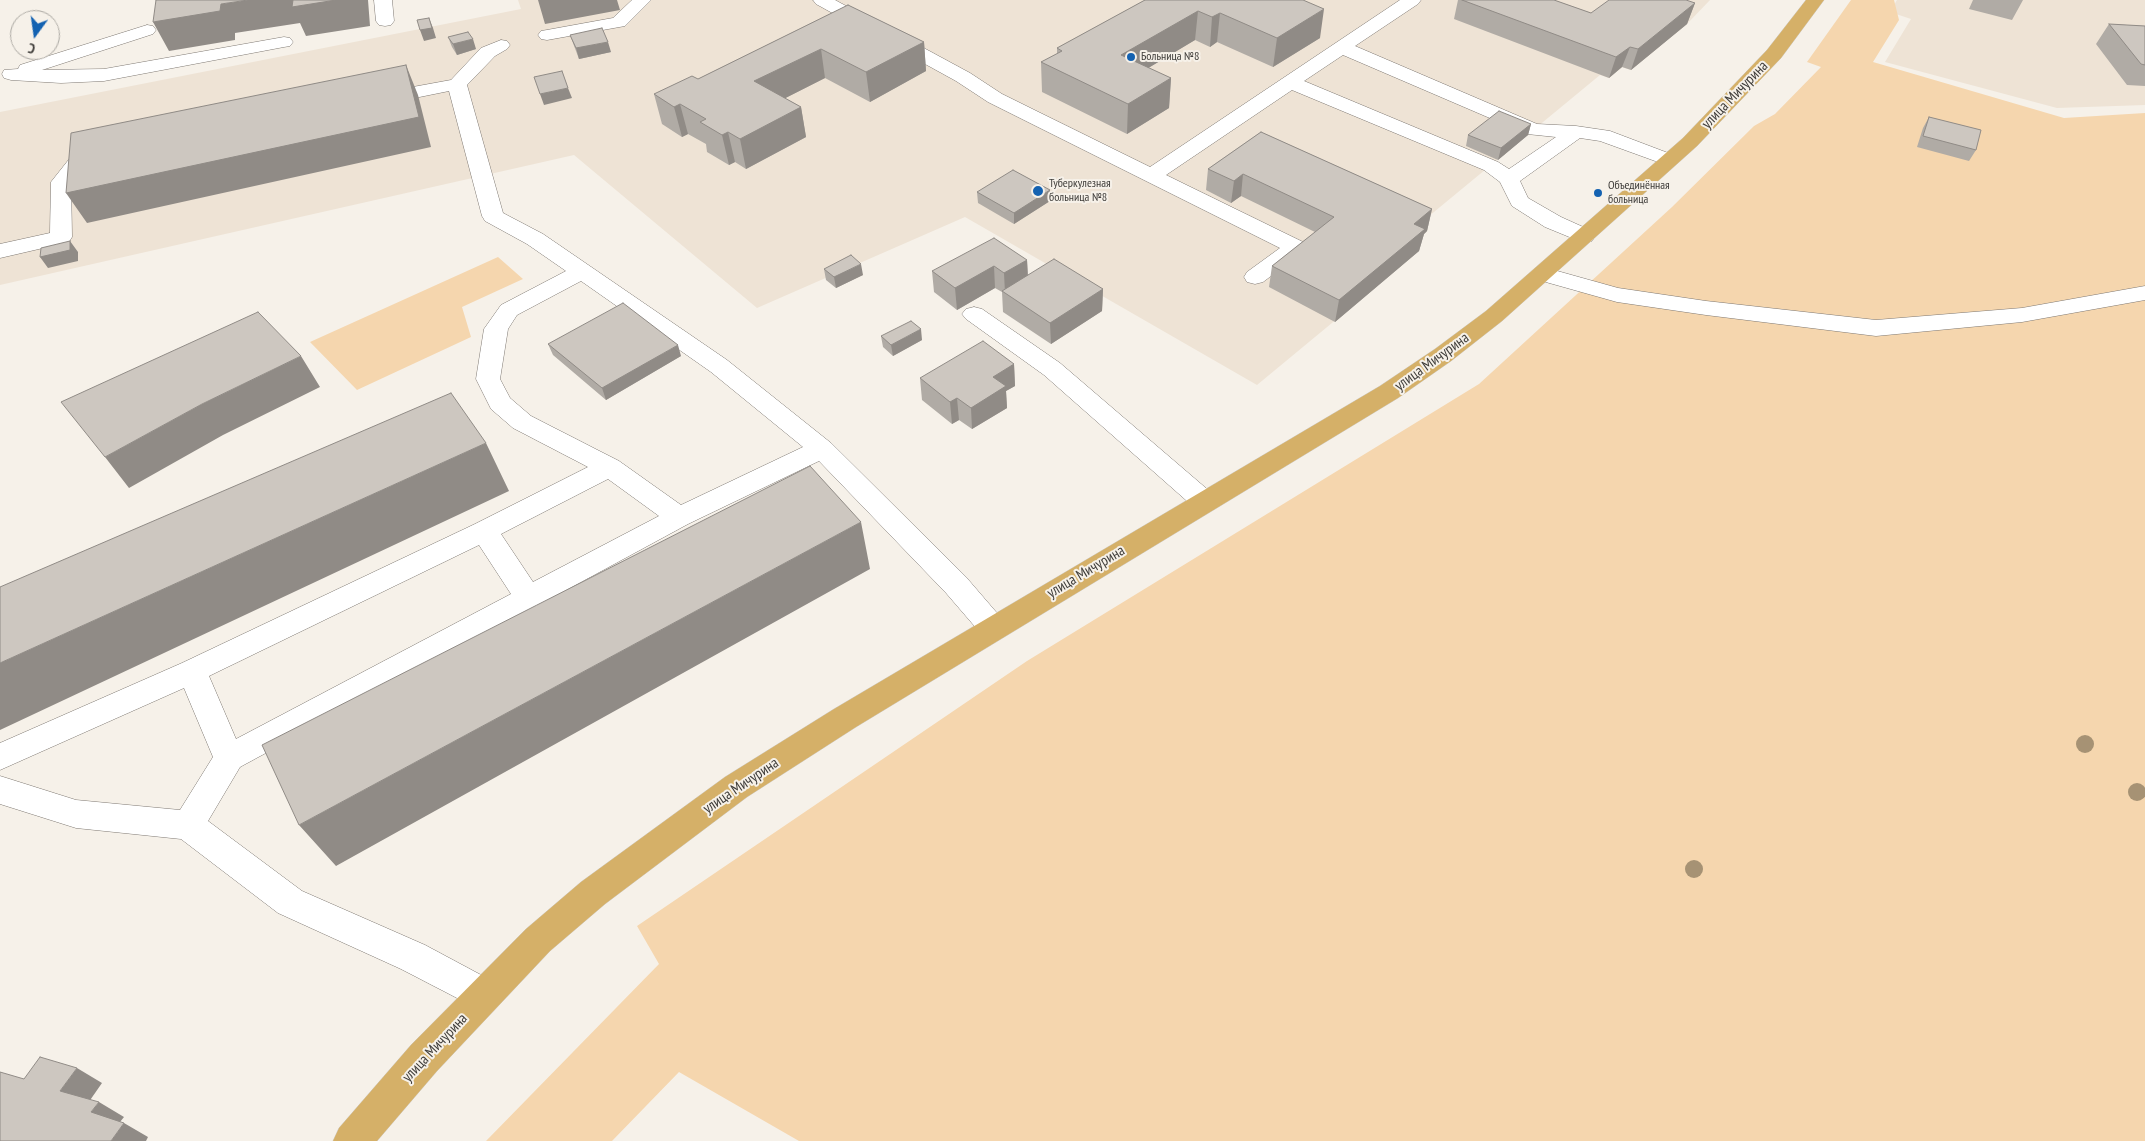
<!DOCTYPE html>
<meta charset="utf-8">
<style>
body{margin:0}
#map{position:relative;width:2145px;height:1141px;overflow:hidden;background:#f6f1e9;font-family:"PT Sans Narrow",sans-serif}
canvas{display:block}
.north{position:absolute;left:10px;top:10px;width:50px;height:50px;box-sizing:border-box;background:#f6f1e9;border:1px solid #aca9a3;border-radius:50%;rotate:194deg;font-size:14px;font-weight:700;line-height:20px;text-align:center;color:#3e3c39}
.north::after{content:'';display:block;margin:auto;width:18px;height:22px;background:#1462b1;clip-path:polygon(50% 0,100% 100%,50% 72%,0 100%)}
</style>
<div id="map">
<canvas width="2145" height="1141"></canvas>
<div class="north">С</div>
</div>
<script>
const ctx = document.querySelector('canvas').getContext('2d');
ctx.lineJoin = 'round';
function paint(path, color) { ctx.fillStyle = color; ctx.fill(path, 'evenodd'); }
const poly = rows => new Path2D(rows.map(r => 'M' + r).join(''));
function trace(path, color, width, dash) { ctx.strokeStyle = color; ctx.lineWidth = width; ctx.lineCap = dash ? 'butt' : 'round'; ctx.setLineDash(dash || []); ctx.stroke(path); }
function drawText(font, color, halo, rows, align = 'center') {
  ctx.font = font + ' "PT Sans Narrow",sans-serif'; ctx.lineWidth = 4; ctx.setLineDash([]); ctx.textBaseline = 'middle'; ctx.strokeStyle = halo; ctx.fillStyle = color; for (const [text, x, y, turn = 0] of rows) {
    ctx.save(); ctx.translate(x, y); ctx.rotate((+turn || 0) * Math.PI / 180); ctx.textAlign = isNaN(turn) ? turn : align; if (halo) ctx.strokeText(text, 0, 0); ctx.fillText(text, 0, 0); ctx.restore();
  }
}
const built = poly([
 [518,0,1710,0,1687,24,1631,70,1622,67,1609,78,1600,75,1417,226,1427,231,1409,246,1419,251,1257,385,965,217,757,308,574,155,0,285,0,112,521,9],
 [1897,0,2145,0,2145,105,2057,108,1885,62,1911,19,1890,12]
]);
const green = poly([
 [1851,0,1894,0,1899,20,1873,62,2064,118,2145,113,2145,1141,799,1141,679,1072,612,1141,486,1141,659,964,637,926,1027,661,1479,384,1672,207,1754,126,1775,114,1821,67,1807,62],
 [498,257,523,279,462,307,471,337,357,390,310,342]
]);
const minor = poly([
 [374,0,392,0,394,21,391,25,385,26,379,25,376,21,374,0],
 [632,0,651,0,625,26,547,40,541,39,538,35,541,31,547,30,613,18,632,0],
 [813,0,835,0,970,73,1002,94,1150,167,1400,0,1421,0,1418,4,1355,46,1537,124,1576,126,1610,131,1676,156,1679,160,1676,164,1669,166,1600,141,1580,138,1520,181,1528,198,1561,217,1592,231,1595,236,1592,241,1584,243,1545,227,1512,206,1500,182,1484,170,1292,90,1166,175,1303,242,1306,247,1303,252,1263,282,1255,284,1247,282,1244,277,1247,272,1280,248,988,102,956,81,816,4,813,0],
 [1343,55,1527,134,1556,137,1509,169,1498,162,1304,81,1343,55],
 [147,25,153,26,156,30,153,34,42,70,104,69,284,37,290,38,293,42,290,46,284,47,104,81,61,83,11,80,4,78,2,74,4,70,18,69,20,65,147,25],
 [501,40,507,41,510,45,507,49,495,56,467,85,503,213,543,234,727,360,831,443,966,577,1003,620,1007,628,1003,636,993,639,983,636,946,593,819,461,688,524,240,767,208,821,302,891,425,945,496,983,501,995,496,1007,484,1012,401,969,278,913,181,839,76,828,0,804,0,776,76,800,180,810,213,757,184,688,0,770,0,743,182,663,475,524,588,467,513,428,491,409,476,379,484,329,501,305,566,271,527,244,485,221,482,216,449,91,380,105,373,103,370,99,373,95,380,93,451,80,481,48,501,40],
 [581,281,711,372,803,447,681,505,619,461,531,416,510,398,500,379,508,329,517,315,581,281],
 [608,479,659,516,533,582,501,534,608,479],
 [479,545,511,594,236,739,209,676,479,545],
 [98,151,105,153,108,157,105,161,84,166,71,183,72,237,69,242,0,258,0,244,50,233,51,182,70,158,98,151],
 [1543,267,1618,288,1706,301,1876,320,2022,308,2145,286,2145,300,2022,322,1876,336,1706,315,1617,302,1535,279,1532,274,1535,269,1543,267],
 [974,307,982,309,1060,363,1214,495,1218,502,1214,509,1205,512,1196,509,1044,375,966,319,962,314,966,309,974,307]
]);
const major = poly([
 [1806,0,1824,0,1781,58,1697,146,1502,321,1451,361,1398,398,856,727,747,797,605,904,550,951,437,1071,377,1141,333,1141,339,1128,411,1045,526,929,581,882,725,777,834,709,1380,386,1435,349,1486,311,1683,138,1767,50,1806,0]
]);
const trees = [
 [2085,744],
 [2137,792],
 [1694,869]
];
const wall = poly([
 [1145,0,1303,0,1320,38,1273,67,1217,42,1210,47,1195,40,1148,68,1171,78,1169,108,1127,134,1042,92,1041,62,1057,54,1057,48],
 [1458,0,1554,0,1591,13,1695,3,1687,24,1631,70,1622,67,1609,78,1454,19],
 [1973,0,2023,0,2012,20,1969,9],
 [848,5,924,42,926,71,870,102,825,78,785,98,801,107,806,137,746,169,735,162,729,165,707,152,706,144,688,134,682,137,662,124,654,94,698,79],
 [2109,24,2145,26,2145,86,2127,85,2096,44],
 [570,35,611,52,579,59],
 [448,37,476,49,457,55,452,47],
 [1929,117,1976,150,1969,161,1917,147,1923,128],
 [1531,124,1528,135,1498,160,1466,146,1468,135],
 [1261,132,1432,209,1427,231,1424,234,1419,251,1335,322,1269,287,1272,266,1315,232,1241,196,1231,203,1206,190,1208,169],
 [977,192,1050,201,1014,224,978,203],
 [1027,260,1028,275,1103,289,1102,311,1051,344,1003,312,1002,292,995,288,957,310,934,292,932,271],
 [824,269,863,275,836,288,826,280],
 [881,336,922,340,893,356,883,347],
 [548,344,681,356,606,400,553,355],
 [1014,364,1015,386,1006,391,1007,408,972,429,959,420,952,424,922,400,920,378]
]);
const shadedWall = poly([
 [248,0,368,0,370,26,306,36,300,23,235,33,235,40,169,51,153,22,221,4],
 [538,0,617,0,620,10,545,24],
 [1695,3,1687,24,1631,70,1638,49],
 [1324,9,1320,38,1273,67,1277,38],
 [1198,11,1195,40,1120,85,1121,55],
 [1220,13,1217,42,1210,47,1212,17],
 [429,18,433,28,436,38,424,41,420,30],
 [473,39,476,49,457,55,453,44],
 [608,42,611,52,579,59,576,48],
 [924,42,926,71,870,102,866,72],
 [1630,47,1622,67,1609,78,1616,57],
 [821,49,825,78,760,111,754,81],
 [406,65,418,95,431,147,87,223,66,193],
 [1171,78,1169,108,1127,134,1128,104],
 [568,88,572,98,544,105,540,94],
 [680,104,688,134,682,137,674,107],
 [801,107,806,137,746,169,740,139],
 [1531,124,1528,135,1498,160,1501,148],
 [728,132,735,162,729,165,722,135],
 [1243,174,1241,196,1231,203,1234,181],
 [1050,190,1050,201,1014,224,1014,213],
 [1432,209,1427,231,1424,234,1419,251,1335,322,1339,300,1414,224],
 [70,241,78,252,78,261,48,268,40,257],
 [1027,260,1028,282,1005,293,1004,273],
 [861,264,863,275,836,288,834,277],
 [994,266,995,288,957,310,955,288],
 [1103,289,1102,311,1051,344,1050,323],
 [921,329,922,340,893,356,891,345],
 [678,345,681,356,606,400,602,388],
 [301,356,320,387,223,435,129,488,105,457,202,404],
 [1014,364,1015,386,1006,391,1007,408,972,429,971,408,993,377],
 [957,398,959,420,952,424,950,402],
 [486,443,509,491,0,730,0,663],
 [861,522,870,569,336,866,299,825],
 [77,1068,102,1083,86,1106,60,1091],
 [99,1102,124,1117,116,1127,91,1112],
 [124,1123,148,1137,146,1141,111,1141]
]);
const building = poly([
 [156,0,248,0,221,4,220,11,153,22,156,0],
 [293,0,336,0,292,7,293,0],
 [1145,0,1303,0,1324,9,1277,38,1220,13,1212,17,1198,11,1121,55,1171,78,1128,104,1041,62,1062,51,1057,48,1145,0],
 [1462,0,1554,0,1591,13,1609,0,1686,0,1695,3,1638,49,1630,47,1616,57,1462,0],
 [848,5,924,42,866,72,821,49,754,81,801,107,740,139,728,132,722,135,700,122,706,119,680,104,674,107,654,94,692,76,698,79,848,5],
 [429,18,432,28,420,30,417,20,429,18],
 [2109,24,2145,26,2145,65,2141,64,2109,24],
 [602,28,608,42,576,48,570,35,602,28],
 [468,32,473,39,453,44,448,37,468,32],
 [406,65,419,117,66,193,71,133,406,65],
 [562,71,568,88,540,94,534,77,562,71],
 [1499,111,1531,124,1501,148,1468,135,1499,111],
 [1929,117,1981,130,1976,150,1923,136,1929,117],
 [1261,132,1432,209,1414,224,1425,229,1339,300,1272,266,1334,217,1243,174,1234,181,1208,169,1261,132],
 [1013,170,1050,190,1014,213,977,192,1013,170],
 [994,238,1027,260,1004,273,994,266,955,288,932,271,994,238],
 [70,241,70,250,40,257,41,248,70,241],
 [851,255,861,264,834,277,824,269,851,255],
 [1054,259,1103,289,1050,323,1002,291,1054,259],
 [623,303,678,345,602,388,548,344,623,303],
 [258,312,301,356,202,404,105,457,61,402,258,312],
 [911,321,921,329,891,345,881,336,911,321],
 [983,341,1014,364,993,377,1006,386,971,408,957,398,950,402,920,378,983,341],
 [451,393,486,443,0,663,0,587,451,393],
 [810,466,861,522,299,825,262,745,810,466],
 [40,1057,77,1068,60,1091,99,1102,91,1112,124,1123,111,1141,0,1141,0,1072,24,1079,40,1057]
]);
const markers = [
 [1131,57,5,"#1462b1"],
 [1038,191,6,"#1462b1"],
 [1598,193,5,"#1462b1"]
];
const farPoinames = [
 ["Больница №8",1141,57],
 ["Туберкулезная",1049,184],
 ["больница №8",1049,198],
 ["Объединённая",1608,186],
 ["больница",1608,200]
];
const streetNames = [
 ["улица Мичурина",1735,95,-46],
 ["улица Мичурина",1432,362,-36],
 ["улица Мичурина",1086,572,-31],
 ["улица Мичурина",741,786,-34],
 ["улица Мичурина",435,1048,-47]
];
paint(built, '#eee3d5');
paint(green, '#f5d6ae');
trace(minor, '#7f7973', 1);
trace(major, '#d1d0cf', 1);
paint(minor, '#fff');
paint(major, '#d5b068');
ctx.fillStyle = '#a69274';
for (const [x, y] of trees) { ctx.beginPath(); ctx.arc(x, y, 9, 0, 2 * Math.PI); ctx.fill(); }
paint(wall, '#b0aba5');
paint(shadedWall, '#908b86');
paint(building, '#cdc7c0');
trace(building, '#908b86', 1);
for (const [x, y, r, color] of markers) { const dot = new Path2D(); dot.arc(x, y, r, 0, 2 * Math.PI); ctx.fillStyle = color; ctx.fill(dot); trace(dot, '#f6f1e9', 2); }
drawText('12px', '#3e3c39', '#f6f1e9', farPoinames, 'left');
drawText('15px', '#3e3c39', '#f6f1e9', streetNames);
</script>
